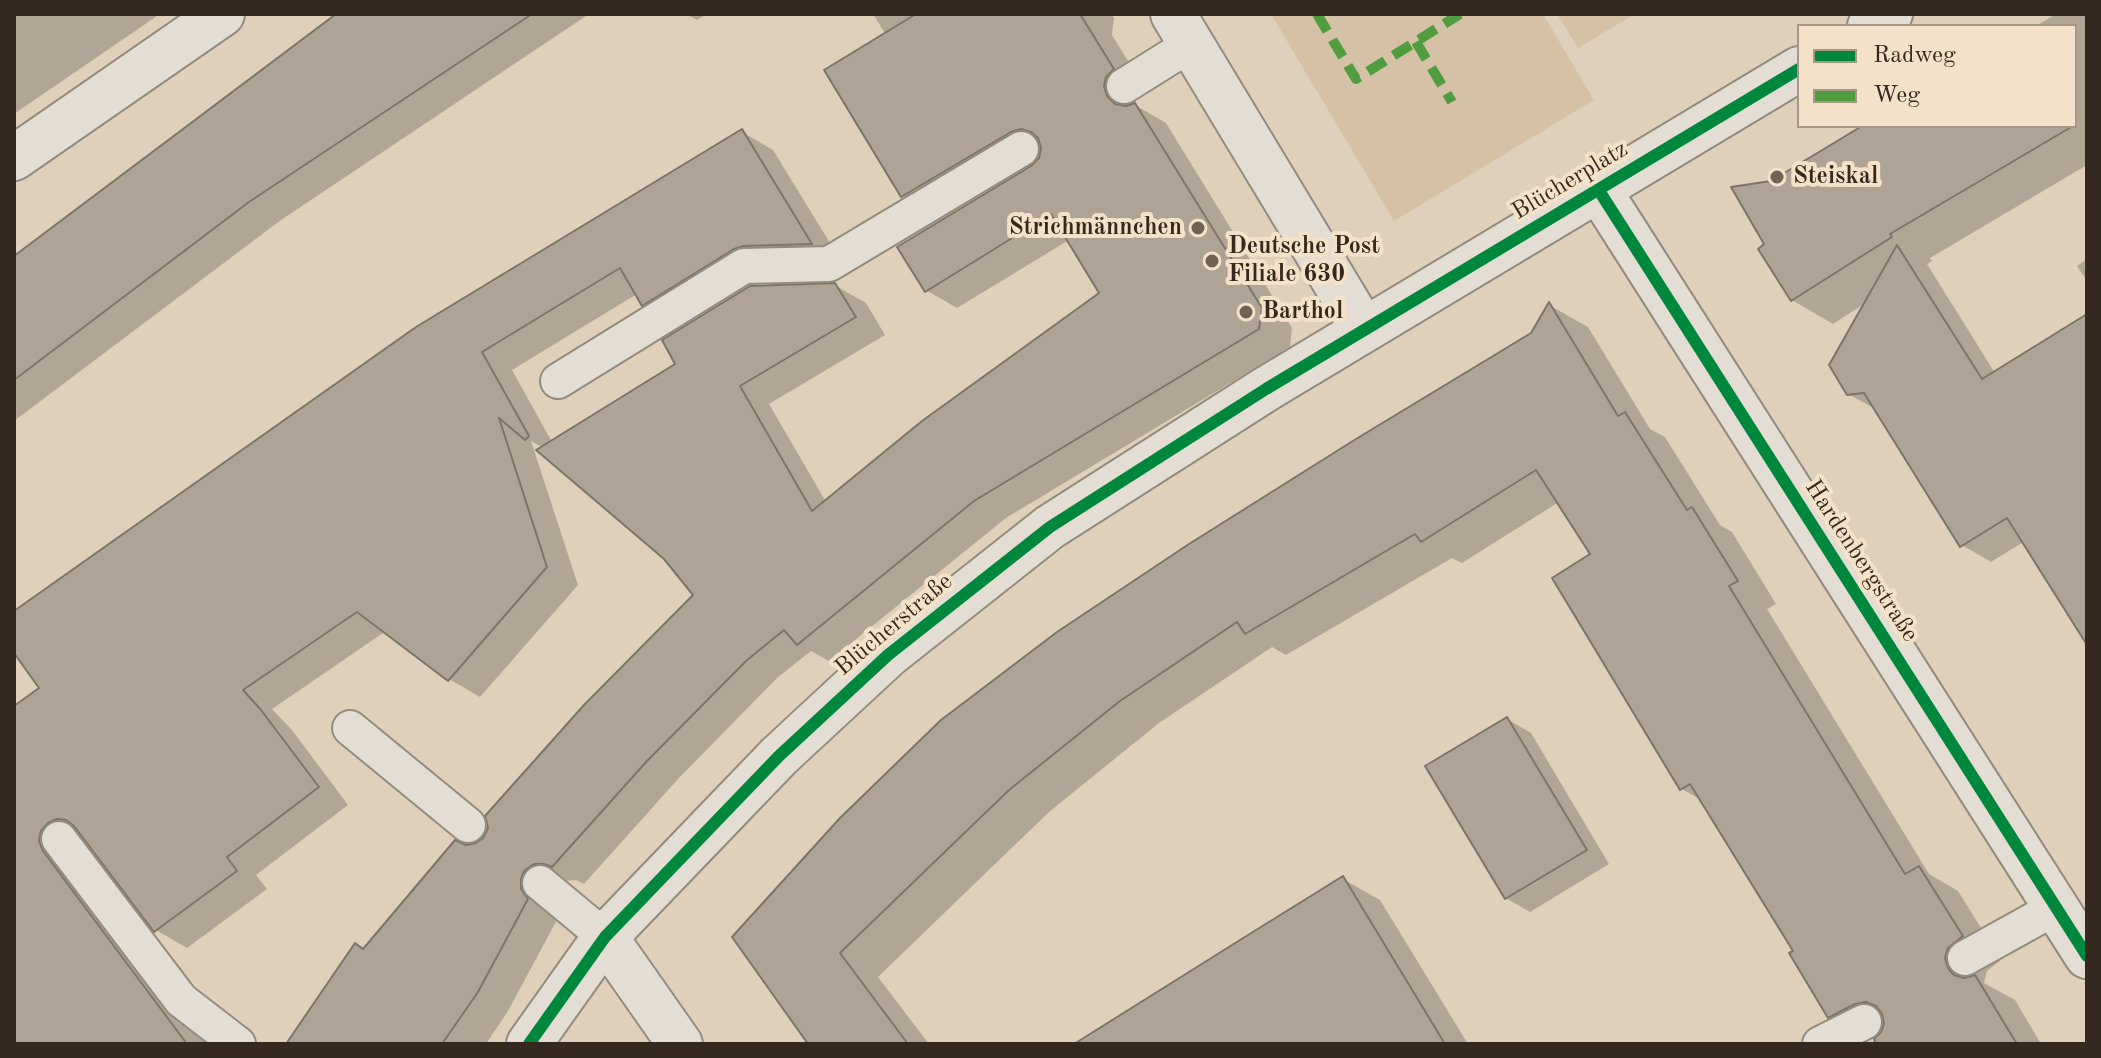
<!DOCTYPE html>
<meta charset="utf-8">
<style>
body{margin:0}
#map{position:relative;width:2101px;height:1058px;overflow:hidden;background:#ded0bb;font-family:"Old Standard TT",serif}
canvas{display:block}
.frame{position:absolute;inset:0;border:16px solid #34281f;pointer-events:none}
.legend{position:absolute;left:1797px;top:24px;width:280px;height:104px;box-sizing:border-box;background:#f3e2c9;border:2px solid #a79885;margin:0;padding:10px 14px;list-style:none;font-size:24px;color:#34281f}
.legend li{display:flex;align-items:center;gap:16px;height:40px}
.legend b{width:40px;border:2px solid #a79885}
</style>
<div id="map">
<canvas width="2101" height="1058"></canvas>
<div class="frame"></div>
<ul class="legend">
<li><b style="height:10px;background:#00873e"></b>Radweg</li>
<li><b style="height:10px;background:#519c3f"></b>Weg</li>
</ul>
</div>
<script>
const ctx = document.querySelector('canvas').getContext('2d');
ctx.lineJoin = 'round';
function paint(path, color) { ctx.fillStyle = color; ctx.fill(path, 'evenodd'); }
const poly = rows => new Path2D(rows.map(r => 'M' + r).join(''));
function trace(path, color, width, dash) { ctx.strokeStyle = color; ctx.lineWidth = width; ctx.lineCap = dash ? 'butt' : 'round'; ctx.setLineDash(dash || []); ctx.stroke(path); }
function drawText(font, color, halo, rows, align = 'center') {
  ctx.font = font + ' "Old Standard TT",serif'; ctx.lineWidth = 8; ctx.setLineDash([]); ctx.textBaseline = 'middle'; ctx.strokeStyle = halo; ctx.fillStyle = color; for (const [text, x, y, turn = 0] of rows) {
    ctx.save(); ctx.translate(x, y); ctx.rotate((+turn || 0) * Math.PI / 180); ctx.textAlign = isNaN(turn) ? turn : align; if (halo) ctx.strokeText(text, 0, 0); ctx.fillText(text, 0, 0); ctx.restore();
  }
}
const green = poly([
 [1271,14,1543,14,1594,100,1394,221],
 [1557,14,1635,14,1578,48]
]);
const shadow = poly([
 [14,14,160,14,14,114],
 [344,14,589,14,281,220,14,421,14,258],
 [686,14,707,14,697,20],
 [873,14,1111,14,1114,18,1112,35,1144,87,1137,95,1135,105,1166,123,1292,328,1290,347,1006,518,829,661,811,651,777,678,678,779,584,884,576,880,566,881,556,887,558,918,508,1011,486,1044,289,1044,364,951,465,847,476,845,484,840,696,596,665,557,543,448,531,441,578,585,480,697,449,679,386,631,272,709,292,730,348,805,256,875,267,889,187,948,156,930,85,838,79,840,74,871,199,1037,208,1044,14,1044,14,708,42,688,14,650,14,613,742,132,773,150,841,261,776,263,674,322,643,304,637,294,512,370,552,442,834,285,866,303,885,335,769,404,826,502,1102,294,1069,240,957,308,926,290,1041,159,1043,149,934,214,903,196,886,35],
 [2056,14,2087,14,2087,165,1930,258,1932,261,1927,264,1995,373,2087,316,2087,641,2025,541,1991,562,1962,545,1877,410,1848,394,1867,302,1833,324,1792,300,1767,245,1772,183,1867,126,2075,126,2075,26,2036,26],
 [2087,259,2087,281,2077,266],
 [1549,305,1588,327,1650,429,1665,437,1720,525,1732,532,1776,604,1767,609,1929,874,1958,891,2001,960,1987,971,1984,983,2015,1000,2041,1044,1871,1044,1879,1035,1869,1039,1830,1016,1795,951,1703,801,1682,789,1593,555,1559,502,1462,563,1452,558,1286,655,1272,647,1159,723,1049,812,878,977,929,1044,810,1044,734,937,1533,334],
 [1507,719,1531,733,1609,864,1530,912,1506,898],
 [1343,879,1380,900,1468,1044,1078,1044]
]);
const building = poly([
 [336,14,532,14,249,202,14,380,14,256,336,14],
 [916,14,1080,14,1114,69,1106,77,1104,86,1107,96,1115,104,1126,106,1135,103,1262,308,1259,329,974,501,797,645,784,630,746,661,647,761,552,867,544,864,534,864,524,871,521,879,521,889,528,899,478,992,442,1044,286,1044,355,943,363,949,455,840,466,845,476,843,483,838,488,828,485,816,584,705,693,595,664,559,536,450,675,364,662,340,750,286,835,283,856,317,740,386,812,511,922,421,1099,293,1051,214,925,292,897,247,1031,166,1039,158,1041,148,1038,138,1031,132,1021,129,1011,132,901,197,824,70,916,14],
 [1862,126,2073,126,1890,234,1892,237,1791,301,1758,249,1764,244,1731,187,1771,181,1862,126],
 [742,129,812,244,744,246,734,249,642,306,620,268,482,352,529,436,525,440,499,418,547,567,448,681,357,612,243,690,261,710,319,787,227,857,237,871,154,932,74,826,66,820,57,819,48,823,41,831,39,841,43,851,187,1044,14,1044,14,706,39,688,14,653,14,611,416,327,742,129],
 [1897,245,1982,379,2087,314,2087,645,2007,518,1960,547,1864,393,1847,395,1829,365,1897,245],
 [1549,302,1618,416,1625,412,1687,510,1692,507,1738,581,1729,586,1905,874,1919,866,1963,936,1948,948,1945,958,1948,968,1954,975,1964,978,1975,975,2017,1044,1876,1044,1874,1039,1881,1032,1884,1024,1882,1014,1876,1006,1866,1002,1855,1004,1828,1018,1789,953,1793,951,1690,784,1680,790,1552,578,1590,554,1536,470,1421,542,1415,534,1245,634,1237,622,1120,701,1009,790,840,953,908,1044,808,1044,732,937,840,818,941,720,1057,632,1189,544,1356,439,1531,333,1549,302],
 [1507,717,1587,850,1505,899,1425,766,1507,717],
 [1343,876,1445,1044,1074,1044,1248,935,1343,876]
]);
const lane = poly([
 [1124,86,1191,44],
 [558,381,744,266,829,264,1021,149],
 [350,728,468,825],
 [59,839,181,1000,238,1044],
 [540,883,605,937],
 [1965,958,2057,907],
 [1820,1044,1864,1022]
]);
const street = poly([
 [1173,14,1364,330],
 [1870,26,1890,14],
 [14,158,222,14],
 [1598,189,2087,956],
 [605,937,680,1044],
 [529,1044,605,937,779,756,888,655,1050,527,1266,389,1799,69]
]);
const quiet = poly([
 [1317,14,1356,79,1460,14],
 [1416,42,1452,102]
]);
const cycleway = poly([
 [1598,189,2087,956],
 [529,1044,605,937,779,756,888,655,1050,527,1266,389,1799,69]
]);
const markers = [
 [1777,177,8,"#706356"],
 [1198,228,8,"#706356"],
 [1212,261,8,"#706356"],
 [1246,312,8,"#706356"]
];
const poiNames = [
 ["Steiskal",1793,177],
 ["Strichmännchen",1182,228,"right"],
 ["Deutsche Post",1228,247],
 ["Filiale 630",1228,275],
 ["Barthol",1262,312]
];
const streetNames = [
 ["Blücherplatz",1570,181,-31],
 ["Hardenbergstraße",1861,561,57],
 ["Blücherstraße",894,625,-40]
];
paint(green, '#d5c2a6');
paint(shadow, '#0003');
paint(building, '#aea395');
trace(building, '#7d7469', 2);
trace(lane, '#948b7e', 38);
trace(street, '#948b7e', 48);
trace(lane, '#e4ddd3', 34);
trace(street, '#e4ddd3', 44);
trace(quiet, '#519c3f', 10, [20, 10]);
trace(cycleway, '#00873e', 12);
for (const [x, y, r, color] of markers) { const dot = new Path2D(); dot.arc(x, y, r, 0, 2 * Math.PI); ctx.fillStyle = color; ctx.fill(dot); trace(dot, '#f3e2c9', 3); }
drawText('bold 24px', '#34281f', '#f3e2c9', poiNames, 'left');
drawText('24px', '#34281f', '#f3e2c9', streetNames);
</script>
